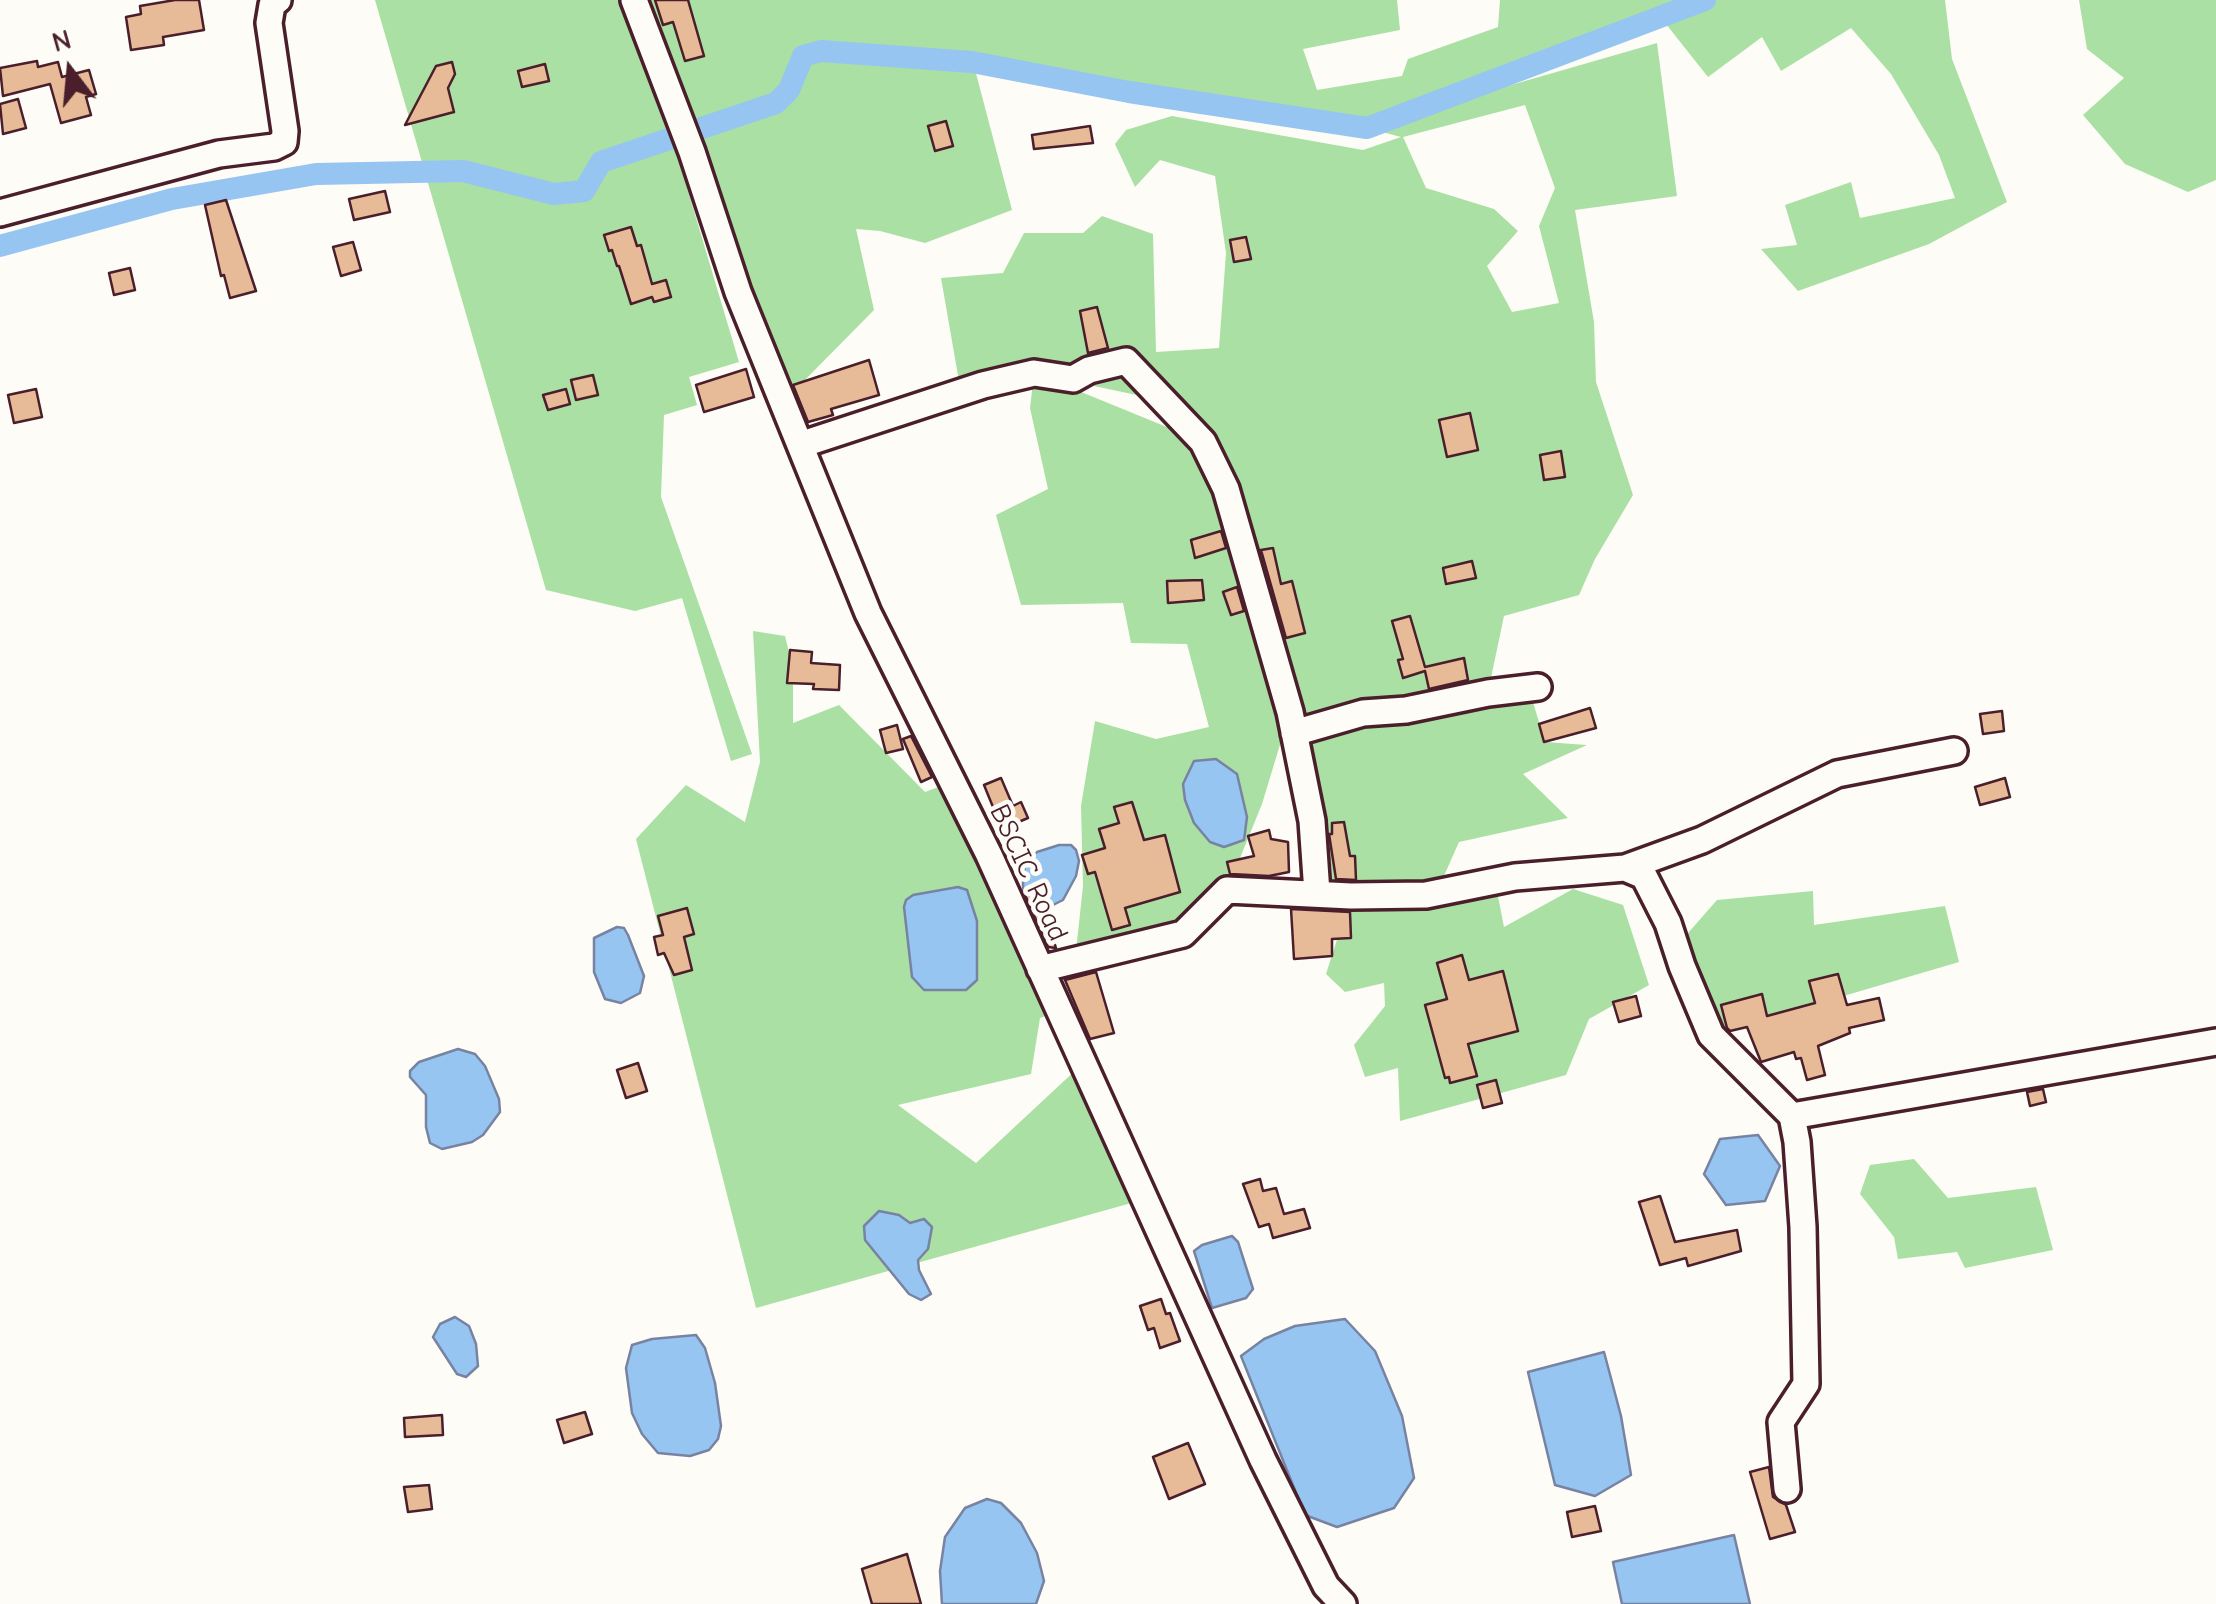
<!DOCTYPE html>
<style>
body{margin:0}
#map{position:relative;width:2216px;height:1604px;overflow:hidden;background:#fdfcf7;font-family:"Comic Neue",sans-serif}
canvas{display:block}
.north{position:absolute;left:20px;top:20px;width:100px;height:100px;-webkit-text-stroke:8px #fdfcf7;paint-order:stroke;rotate:344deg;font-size:28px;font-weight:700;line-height:40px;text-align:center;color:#4a1f2b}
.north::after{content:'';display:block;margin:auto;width:35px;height:45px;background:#4a1f2b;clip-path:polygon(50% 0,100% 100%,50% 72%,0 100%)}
</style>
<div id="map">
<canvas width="2216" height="1604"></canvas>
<div class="north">N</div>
</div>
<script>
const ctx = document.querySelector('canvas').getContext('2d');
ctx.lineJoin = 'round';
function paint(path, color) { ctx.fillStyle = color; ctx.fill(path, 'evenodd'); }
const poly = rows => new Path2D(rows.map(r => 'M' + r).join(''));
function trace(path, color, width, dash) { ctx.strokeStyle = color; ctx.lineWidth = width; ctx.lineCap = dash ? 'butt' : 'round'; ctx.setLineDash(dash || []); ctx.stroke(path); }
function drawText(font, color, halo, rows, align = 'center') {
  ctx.font = font + ' "Comic Neue",sans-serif'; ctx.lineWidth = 9; ctx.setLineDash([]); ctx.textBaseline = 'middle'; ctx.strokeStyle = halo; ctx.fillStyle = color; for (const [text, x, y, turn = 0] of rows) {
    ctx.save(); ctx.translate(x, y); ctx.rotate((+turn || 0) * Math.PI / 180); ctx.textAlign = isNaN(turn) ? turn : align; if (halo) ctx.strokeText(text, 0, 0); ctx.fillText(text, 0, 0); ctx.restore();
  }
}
const green = poly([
 [375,0,631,0,739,362,689,377,697,405,664,415,661,497,752,754,731,761,682,598,635,611,546,590],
 [634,0,1397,0,1400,30,1303,49,1317,90,1402,76,1408,59,1498,27,1500,0,1945,0,1952,59,2007,202,1929,244,1798,291,1761,249,1797,245,1785,205,1851,182,1860,218,1955,198,1939,155,1891,74,1851,28,1781,71,1762,37,1708,77,1662,19,1386,121,1657,43,1677,196,1575,210,1594,322,1596,382,1633,495,1595,559,1579,595,1504,616,1488,692,1532,699,1545,742,1587,745,1523,774,1568,818,1459,842,1443,878,1435,886,1495,881,1504,927,1573,889,1623,905,1649,985,1589,1019,1566,1075,1400,1121,1398,1068,1365,1077,1354,1045,1385,1006,1384,983,1345,992,1326,974,1351,896,1317,893,1289,715,1262,804,1227,890,1183,934,1076,951,1083,886,1081,806,1095,721,1156,739,1209,727,1187,644,1131,643,1123,603,1021,605,996,515,1048,489,1030,408,1034,374,960,387,941,278,1003,273,1024,233,1083,233,1102,216,1153,234,1156,352,1219,348,1226,253,1215,176,1160,160,1135,187,1115,144,1126,130,1172,116,1363,150,1401,137,1367,128,1129,92,973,62,1012,210,925,243,880,231,856,229,874,310,793,392,744,292],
 [1525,105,1555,188,1539,226,1559,303,1512,312,1487,266,1518,231,1494,209,1426,188,1403,137],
 [1042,375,1165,401,1201,441,1042,376],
 [2079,0,2216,0,2216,180,2188,192,2125,164,2083,115,2124,78,2087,49],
 [753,631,785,636,793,669,793,723,839,705,925,792,944,785,1054,1013,1040,1018,1031,1074,898,1105,976,1163,1079,1067,1135,1202,756,1308,636,839,686,785,745,822,760,762],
 [1813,891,1814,925,1945,906,1959,962,1711,1035,1682,966,1688,933,1717,900],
 [1914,1159,1948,1198,2036,1187,2053,1250,1965,1268,1957,1252,1898,1259,1894,1237,1860,1194,1870,1165]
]);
const water = poly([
 [1216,759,1237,774,1247,817,1244,840,1224,847,1210,842,1194,823,1185,800,1183,784,1194,761,1216,759],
 [1059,845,1071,845,1076,850,1079,861,1076,876,1063,900,1047,908,1037,890,1023,891,1023,874,1026,864,1037,852,1059,845],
 [958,887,967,890,977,921,977,980,966,990,924,990,912,977,904,907,906,900,913,895,958,887],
 [617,927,624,928,628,935,644,976,640,993,621,1003,605,999,594,972,594,938,617,927],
 [458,1049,475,1054,485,1066,499,1099,500,1112,483,1135,472,1142,442,1149,430,1143,426,1127,426,1095,410,1077,410,1071,419,1062,458,1049],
 [1758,1135,1780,1166,1765,1201,1726,1205,1704,1174,1720,1139,1758,1135],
 [879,1211,899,1215,910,1223,924,1219,932,1227,928,1249,918,1260,919,1270,931,1294,921,1300,909,1294,865,1240,864,1226,879,1211],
 [1232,1236,1238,1242,1253,1289,1246,1298,1212,1308,1194,1251,1202,1245,1232,1236],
 [455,1317,469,1326,476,1344,478,1366,466,1377,457,1374,433,1337,440,1324,455,1317],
 [1345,1319,1375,1351,1402,1416,1414,1478,1394,1508,1337,1527,1305,1515,1241,1356,1264,1339,1295,1326,1345,1319],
 [696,1335,705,1348,715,1383,721,1426,718,1439,709,1450,690,1456,658,1453,642,1434,632,1413,626,1368,632,1345,652,1339,696,1335],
 [1604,1352,1621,1416,1631,1475,1595,1496,1555,1485,1528,1372,1604,1352],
 [987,1499,1001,1503,1021,1523,1037,1553,1044,1581,1036,1604,942,1604,940,1571,945,1537,965,1508,987,1499],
 [1734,1535,1750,1604,1622,1604,1613,1562,1734,1535]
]);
const canal = poly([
 [0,246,172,199,316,174,463,171,554,194,584,191,601,162,776,103,789,90,803,56,821,51,972,62,1129,92,1367,128,1705,0]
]);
const building = poly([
 [175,0,199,0,204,30,163,37,164,45,131,50,126,17,141,14,140,6,175,0],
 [655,0,688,0,704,56,685,61,673,22,663,25,655,0],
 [37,61,38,67,58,62,62,77,89,70,96,94,86,97,91,115,61,123,50,84,3,96,0,68,37,61],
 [452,62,455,74,448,88,454,112,405,125,436,66,452,62],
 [545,64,549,81,522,87,518,71,545,64],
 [18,99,26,128,3,134,0,104,18,99],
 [946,121,953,146,935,151,928,126,946,121],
 [1090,126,1093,143,1034,149,1032,135,1090,126],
 [385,191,390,212,354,220,349,199,385,191],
 [226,200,256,291,230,298,224,275,221,276,205,205,226,200],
 [631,227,637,246,641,245,652,284,666,280,671,297,654,302,652,297,631,304,619,266,617,266,612,250,609,251,604,235,631,227],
 [1246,237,1251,259,1234,262,1230,240,1246,237],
 [353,242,361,270,341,276,333,247,353,242],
 [130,268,135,290,114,295,109,273,130,268],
 [1097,307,1108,348,1088,353,1080,311,1097,307],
 [869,360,879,395,831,409,833,415,808,422,793,385,869,360],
 [746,369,754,397,704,412,696,385,746,369],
 [593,375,598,395,576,400,571,380,593,375],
 [36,389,42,417,14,423,8,395,36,389],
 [566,389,570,404,548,410,543,395,566,389],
 [1470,413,1478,450,1447,457,1439,420,1470,413],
 [1561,451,1565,477,1544,480,1540,455,1561,451],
 [1221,531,1226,548,1195,558,1191,540,1221,531],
 [1273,548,1281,584,1292,581,1305,633,1286,638,1261,550,1273,548],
 [1472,561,1476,578,1446,584,1443,568,1472,561],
 [1202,580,1204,600,1168,603,1167,581,1202,580],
 [1237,587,1244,611,1231,615,1223,592,1237,587],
 [1410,616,1425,667,1464,658,1468,680,1429,689,1425,671,1403,678,1398,660,1403,659,1392,621,1410,616],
 [790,650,812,652,811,663,840,665,839,690,813,689,814,684,787,683,790,650],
 [1590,708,1596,728,1544,742,1539,724,1590,708],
 [2002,711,2004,731,1983,734,1980,714,2002,711],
 [897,725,903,749,886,753,880,730,897,725],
 [911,736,932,777,921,782,903,739,911,736],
 [1001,778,1013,806,1021,802,1028,818,1002,829,984,785,1001,778],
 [2005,778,2010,797,1980,805,1975,787,2005,778],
 [1132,802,1144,840,1165,835,1180,892,1125,908,1130,925,1112,930,1095,872,1088,874,1082,855,1105,848,1099,829,1119,823,1114,807,1132,802],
 [1344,822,1350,856,1355,856,1356,880,1336,879,1329,834,1332,834,1332,823,1344,822],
 [1269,830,1271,839,1288,842,1289,872,1269,876,1230,874,1227,862,1254,856,1248,836,1269,830],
 [1036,892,1040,907,1043,906,1056,948,1048,947,1025,895,1036,892],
 [687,908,694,934,684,937,692,970,674,975,664,953,658,955,654,937,663,935,658,916,687,908],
 [1291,909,1350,912,1351,938,1332,939,1332,956,1294,959,1291,909],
 [1462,955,1469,980,1503,971,1518,1031,1468,1044,1477,1076,1450,1083,1449,1077,1445,1078,1425,1005,1447,999,1437,963,1462,955],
 [1096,972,1114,1033,1090,1039,1065,980,1096,972],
 [1838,974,1847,1005,1879,998,1884,1020,1849,1028,1850,1033,1818,1046,1825,1075,1807,1080,1801,1058,1796,1059,1794,1052,1761,1062,1747,1027,1730,1031,1727,1028,1721,1005,1762,994,1767,1016,1815,1003,1809,981,1838,974],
 [1636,996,1641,1016,1619,1022,1613,1002,1636,996],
 [638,1063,647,1091,626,1098,617,1070,638,1063],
 [1496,1080,1502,1103,1483,1108,1477,1085,1496,1080],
 [2043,1089,2046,1102,2030,1106,2027,1092,2043,1089],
 [1260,1179,1263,1191,1276,1188,1284,1214,1304,1209,1310,1228,1273,1238,1269,1224,1259,1227,1243,1184,1260,1179],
 [1660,1196,1675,1242,1737,1230,1741,1251,1688,1266,1686,1258,1660,1265,1639,1202,1660,1196],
 [1161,1299,1166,1314,1170,1313,1180,1341,1160,1348,1154,1328,1148,1330,1140,1306,1161,1299],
 [585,1412,592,1434,564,1443,557,1420,585,1412],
 [442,1415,443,1435,405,1437,404,1418,442,1415],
 [1188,1443,1205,1484,1169,1499,1153,1457,1188,1443],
 [1769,1467,1773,1497,1786,1505,1795,1532,1770,1539,1750,1472,1769,1467],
 [429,1485,432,1509,408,1512,404,1487,429,1485],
 [1595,1506,1601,1531,1572,1537,1567,1512,1595,1506],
 [907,1554,921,1604,872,1604,862,1569,907,1554]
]);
const minor = poly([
 [634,0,692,152,738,292,868,613,989,855,1263,1460,1326,1586,1343,1604],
 [0,213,219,154,274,147,284,142,285,131,269,23,272,5,278,0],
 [800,445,983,385,1034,373,1073,379,1089,370,1126,361,1203,442,1226,489,1290,712,1312,821,1317,893],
 [1294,733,1363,713,1406,710,1488,693,1538,687],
 [1625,868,1702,840,1837,774,1954,751],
 [1040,969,1183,934,1227,890,1351,896,1426,895,1515,877,1625,868,1644,876,1668,923,1682,966,1711,1035,1792,1116,2216,1042],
 [1787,1489,1781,1422,1806,1384,1803,1227,1797,1142,1792,1116]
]);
const streetNames = [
 ["BSCIC Road",1028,873,65]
];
paint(green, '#aae0a3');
paint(water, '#96c5f1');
trace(water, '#7883a2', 2.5);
trace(canal, '#96c5f1', 22);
paint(building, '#e8bb98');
trace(building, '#4a1f2b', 2.5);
trace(minor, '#4a1f2b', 32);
trace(minor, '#fdfcf7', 25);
drawText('28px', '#4a1f2b', '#fdfcf7', streetNames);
</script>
